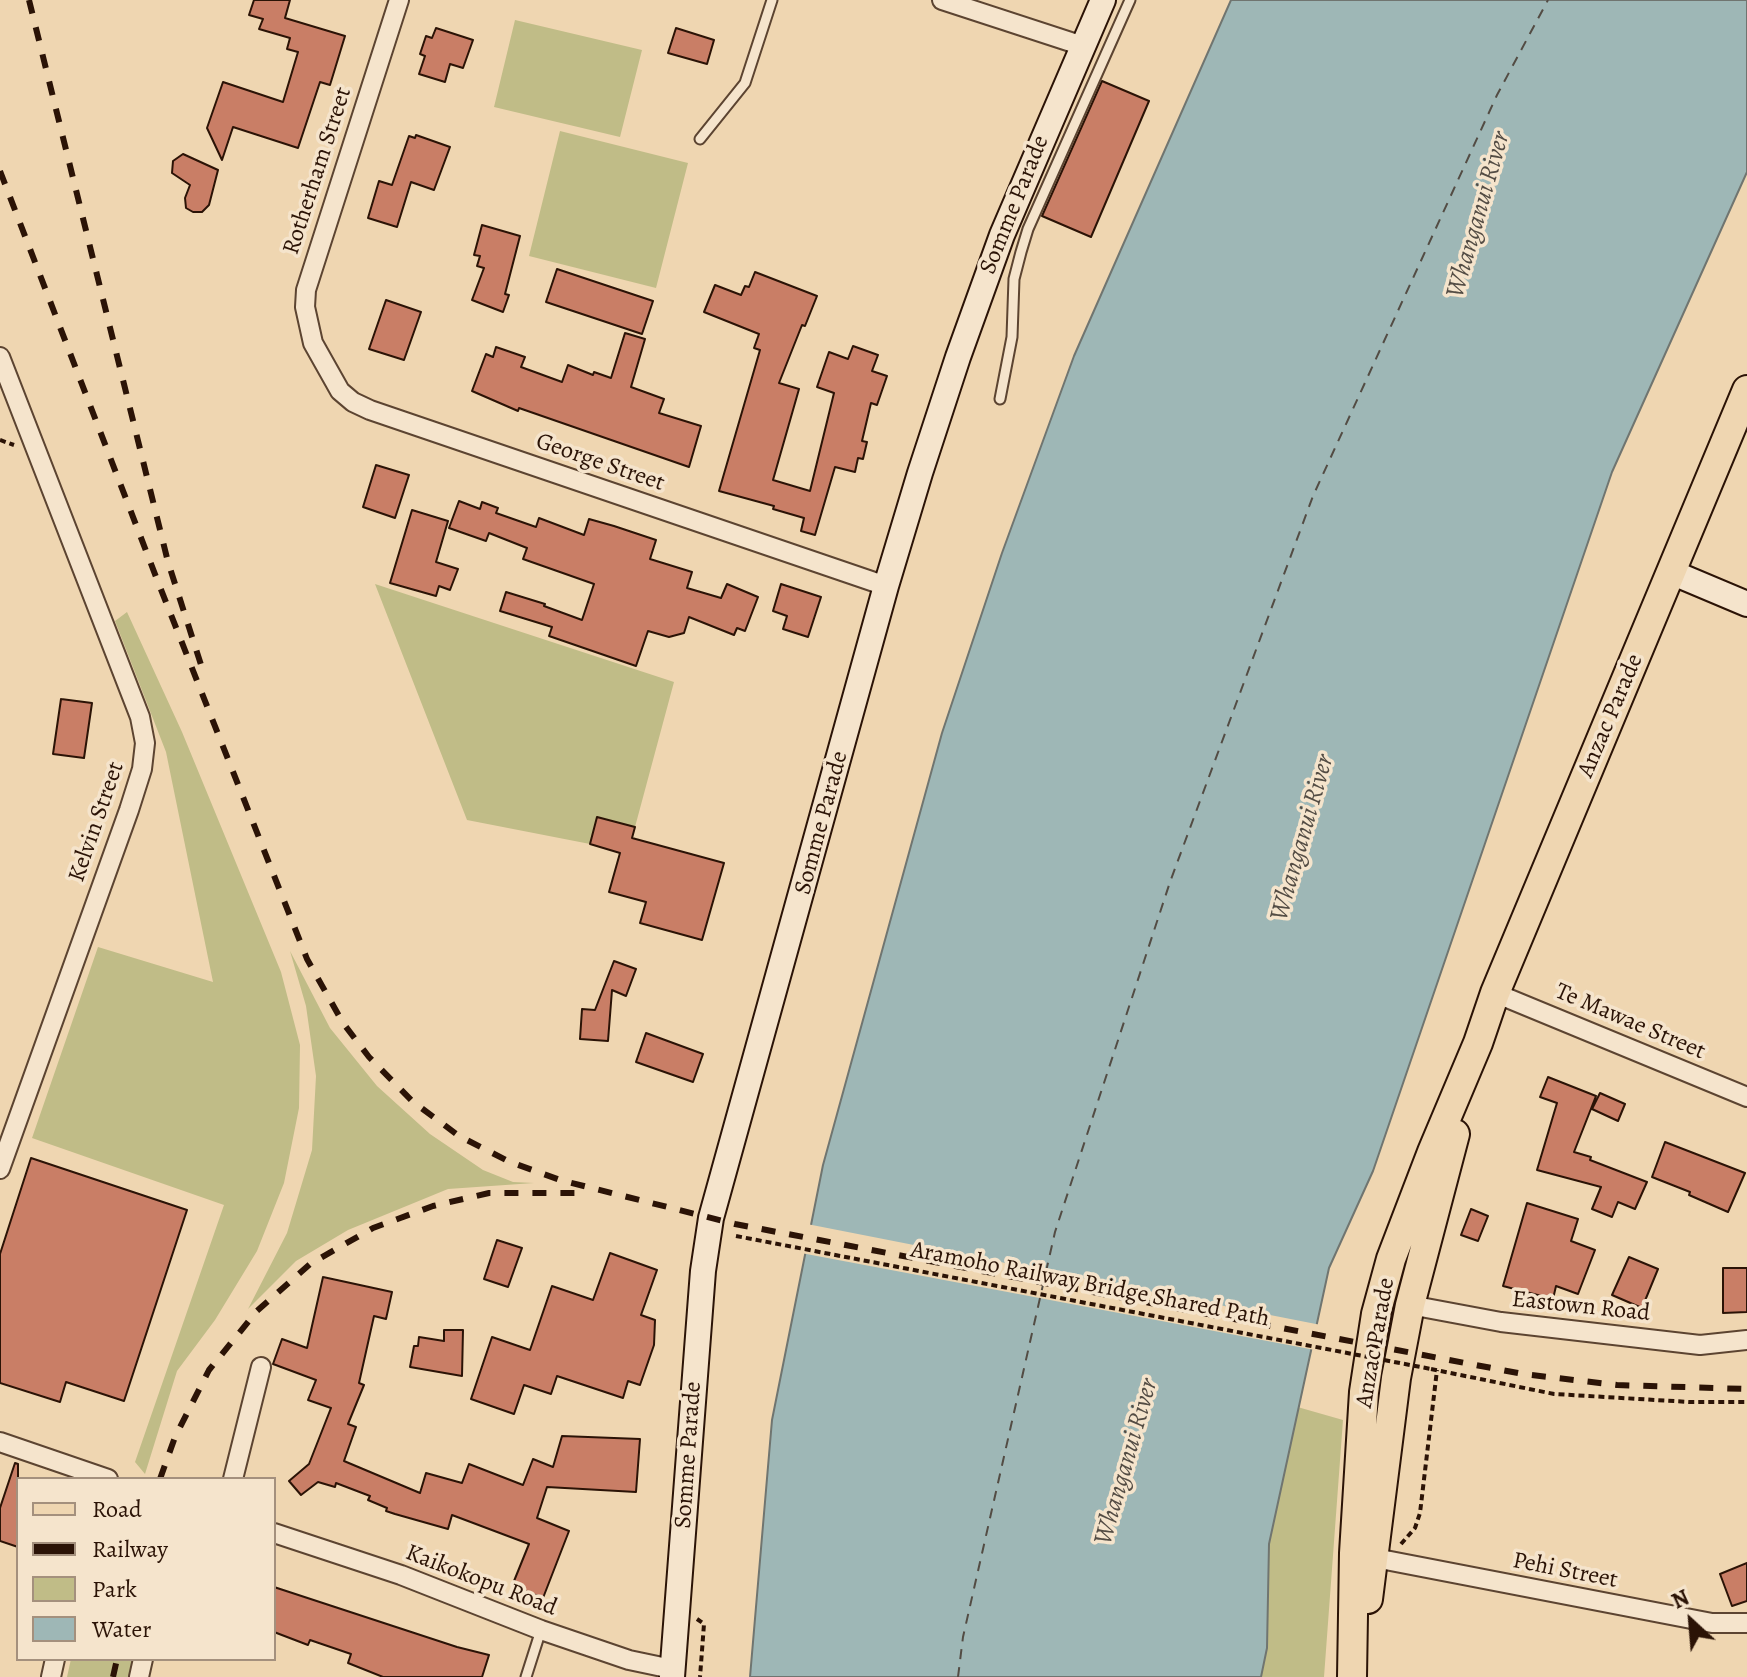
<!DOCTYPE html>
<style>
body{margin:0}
#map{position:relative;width:1747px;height:1677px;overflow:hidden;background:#efd6b1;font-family:Alegreya,serif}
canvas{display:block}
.legend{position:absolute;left:16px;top:1477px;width:260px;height:184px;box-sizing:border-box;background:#f5e4cc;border:2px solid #a4907d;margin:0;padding:10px 14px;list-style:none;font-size:24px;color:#2b1306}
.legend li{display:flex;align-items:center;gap:16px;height:40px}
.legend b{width:40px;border:2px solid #a4907d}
.north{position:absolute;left:1651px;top:1581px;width:80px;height:80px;-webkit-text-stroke:6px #f5e4cc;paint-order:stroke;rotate:334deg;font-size:22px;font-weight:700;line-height:32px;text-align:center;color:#2b1306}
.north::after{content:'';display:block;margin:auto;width:28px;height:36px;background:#2b1306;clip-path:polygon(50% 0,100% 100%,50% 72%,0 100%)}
</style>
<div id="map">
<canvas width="1747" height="1677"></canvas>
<ul class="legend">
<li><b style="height:10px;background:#efd6b1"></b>Road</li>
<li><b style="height:10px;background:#2b1306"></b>Railway</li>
<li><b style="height:22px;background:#c0bc87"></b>Park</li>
<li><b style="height:22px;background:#9eb7b6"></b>Water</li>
</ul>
<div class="north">N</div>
</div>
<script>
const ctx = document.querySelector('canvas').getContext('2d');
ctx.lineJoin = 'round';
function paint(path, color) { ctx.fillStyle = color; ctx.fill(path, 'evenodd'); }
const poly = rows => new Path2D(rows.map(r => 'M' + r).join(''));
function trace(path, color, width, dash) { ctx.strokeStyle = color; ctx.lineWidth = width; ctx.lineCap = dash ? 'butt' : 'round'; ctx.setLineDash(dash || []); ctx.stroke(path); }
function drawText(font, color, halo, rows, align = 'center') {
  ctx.font = font + ' Alegreya,serif'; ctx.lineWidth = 7; ctx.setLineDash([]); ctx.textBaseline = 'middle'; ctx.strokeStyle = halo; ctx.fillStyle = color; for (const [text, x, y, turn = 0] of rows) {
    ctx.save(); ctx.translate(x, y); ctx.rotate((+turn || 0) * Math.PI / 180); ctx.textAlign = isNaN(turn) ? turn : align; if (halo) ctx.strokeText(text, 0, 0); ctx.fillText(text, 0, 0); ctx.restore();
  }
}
const green = poly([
 [515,20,642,50,620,137,494,107],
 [560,131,688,163,656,288,529,256],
 [375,584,674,682,635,827,597,817,590,844,467,820],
 [127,612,182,732,281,972,300,1045,299,1108,284,1183,257,1251,215,1320,177,1371,145,1474,135,1462,224,1205,32,1138,98,947,213,982,166,752,115,621],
 [290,951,330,1028,377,1086,430,1134,483,1170,513,1182,534,1183,448,1189,348,1230,296,1261,248,1309,287,1233,312,1150,316,1076,306,1006],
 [1294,1406,1343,1420,1324,1677,1238,1677],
 [71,1659,132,1659,129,1677,67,1677]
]);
const water = poly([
 [1231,0,1747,0,1747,172,1612,472,1373,1171,1329,1268,1269,1544,1267,1648,1261,1677,750,1677,772,1420,823,1165,942,733,1002,553,1074,356,1231,0]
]);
const pier = poly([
 [807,1224,1321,1325,1315,1350,801,1253]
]);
const ferry = poly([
 [958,1677,963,1637,1055,1232,1170,882,1313,496,1497,95,1548,0]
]);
const building = poly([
 [254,0,290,0,285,18,345,36,330,85,320,82,298,148,233,127,222,160,207,128,223,82,283,102,298,52,287,49,290,38,259,29,263,19,249,15,254,0],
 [436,28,473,40,463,68,450,64,445,82,419,74,425,56,420,54,426,36,432,38,436,28],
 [676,28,714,40,707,64,668,53,676,28],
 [1102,81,1149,101,1091,237,1042,216,1102,81],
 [416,135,450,147,434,190,411,182,397,227,368,218,379,181,392,185,409,136,415,138,416,135],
 [183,154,218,170,209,205,202,212,193,212,186,208,185,198,190,185,172,173,173,161,183,154],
 [482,225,520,236,505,294,509,295,503,312,472,300,484,268,477,266,480,256,474,255,482,225],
 [557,269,653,301,642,334,546,302,557,269],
 [755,272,817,296,805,326,802,325,779,383,799,389,773,480,810,491,834,393,817,387,829,352,848,359,853,346,878,355,872,371,887,376,877,405,871,403,862,441,867,442,863,459,858,458,855,472,835,467,815,535,801,531,804,518,773,509,774,506,719,491,760,350,754,348,759,334,704,312,715,285,741,295,745,286,749,287,755,272],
 [386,300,421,312,404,360,369,349,386,300],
 [625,333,645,339,631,387,664,399,659,413,701,426,689,467,519,408,518,411,472,391,486,354,493,357,496,347,525,357,521,367,562,382,568,365,593,375,594,372,611,378,625,333],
 [376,465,409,475,395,518,363,507,376,465],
 [459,501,480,509,482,502,498,508,496,513,536,527,539,518,584,535,589,519,614,526,656,540,650,559,692,572,687,588,721,598,727,584,758,597,745,631,737,628,734,635,689,617,684,633,669,637,648,631,636,666,549,636,552,627,500,611,506,592,545,604,544,606,582,620,594,584,523,559,527,548,489,533,486,541,449,528,459,501],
 [412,510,448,521,436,562,458,569,450,590,439,586,436,596,390,583,412,510],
 [781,584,821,597,808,637,783,629,787,616,773,611,781,584],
 [61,699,92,703,84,758,53,754,61,699],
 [597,817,635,827,632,838,724,863,702,940,640,923,646,902,609,892,620,853,590,844,597,817],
 [614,961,636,969,626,996,612,990,608,1041,580,1039,582,1009,595,1010,614,961],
 [646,1033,703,1054,693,1082,636,1062,646,1033],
 [1548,1077,1596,1096,1574,1152,1591,1157,1590,1160,1647,1182,1635,1209,1618,1202,1612,1217,1592,1209,1601,1187,1537,1170,1557,1103,1540,1097,1548,1077],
 [1600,1093,1625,1104,1618,1121,1592,1109,1600,1093],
 [1665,1142,1745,1173,1728,1212,1689,1195,1690,1192,1652,1177,1665,1142],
 [31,1158,187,1210,124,1401,66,1382,60,1402,0,1383,0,1254,31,1158],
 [1527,1203,1578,1219,1571,1241,1595,1250,1578,1294,1556,1286,1553,1299,1503,1286,1527,1203],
 [1471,1209,1488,1216,1478,1241,1461,1235,1471,1209],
 [497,1240,522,1248,508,1287,484,1279,497,1240],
 [610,1253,657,1270,641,1315,655,1320,654,1345,640,1385,628,1381,623,1398,557,1376,551,1394,524,1385,514,1414,471,1399,492,1337,530,1350,552,1286,593,1300,610,1253],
 [1629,1257,1658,1269,1642,1308,1612,1295,1629,1257],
 [1723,1268,1747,1268,1747,1312,1723,1313,1723,1268],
 [323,1277,392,1292,386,1319,374,1316,359,1383,364,1385,348,1424,356,1427,344,1461,420,1493,426,1473,462,1483,469,1464,523,1485,533,1459,553,1467,562,1436,640,1439,636,1492,547,1487,537,1518,569,1531,543,1598,512,1586,529,1544,452,1515,448,1529,395,1514,386,1511,387,1508,368,1500,370,1496,336,1483,335,1487,318,1482,301,1495,289,1481,309,1464,331,1408,308,1400,316,1380,273,1364,282,1339,307,1348,323,1277],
 [444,1330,463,1330,462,1376,410,1367,414,1346,418,1346,419,1337,444,1341,444,1330],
 [15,1463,18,1464,18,1547,0,1541,0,1508,15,1463],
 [1747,1563,1747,1601,1732,1606,1720,1574,1747,1563],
 [274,1587,457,1647,489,1655,482,1677,383,1677,348,1663,351,1654,310,1640,308,1645,274,1632,274,1587]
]);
const path = poly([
 [0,440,14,445],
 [1431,1369,1554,1394,1690,1402,1747,1402],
 [1401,1544,1415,1528,1420,1513,1437,1370],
 [697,1619,704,1624,700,1677]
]);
const lane = poly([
 [700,139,745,83,772,0],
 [1000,399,1012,337,1014,279,1021,252,1028,229,1130,0],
 [526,1677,541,1630]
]);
const street = poly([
 [399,0,306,290,305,307,313,343,340,391,353,402,370,410,886,586],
 [942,0,1083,46],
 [0,357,140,717,145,743,142,769,129,810,0,1169],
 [1495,993,1747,1097],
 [1410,1305,1501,1322,1700,1345,1747,1340],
 [0,1442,108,1479],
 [233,1479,261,1367],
 [274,1533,401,1575,541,1630,629,1660,672,1669],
 [1375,1558,1712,1623,1747,1623],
 [51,1677,55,1659],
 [139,1677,143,1659]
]);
const secondary = poly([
 [1671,572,1747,604],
 [672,1677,703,1271,711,1218,886,586,920,473,958,357,1002,235,1103,0]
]);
const primary = poly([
 [1368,1599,1396,1378,1410,1305,1455,1134],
 [1352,1677,1354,1553,1364,1392,1376,1314,1391,1259,1432,1152,1478,1043,1495,993,1747,390]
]);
const rail = poly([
 [29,0,168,562,203,671],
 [0,171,158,582,307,959,343,1023,369,1057,412,1101,459,1136,510,1162,560,1180,735,1224,1523,1374,1617,1385,1747,1389],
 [160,1479,175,1437,209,1370,257,1311,310,1264,373,1228,433,1206,489,1193,579,1193],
 [113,1677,117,1659]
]);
const pathBridge = poly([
 [736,1236,1431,1369]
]);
const streetNames = [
 ["Rotherham Street",318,171,-72],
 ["Somme Parade",1015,205,-68],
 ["George Street",600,463,19],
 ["Anzac Parade",1611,716,-67],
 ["Kelvin Street",97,822,-71],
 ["Somme Parade",822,823,-75],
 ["Te Mawae Street",1630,1022,23],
 ["Aramoho Railway Bridge Shared Path",1090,1285,11],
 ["Eastown Road",1581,1307,6],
 ["Anzac Parade",1376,1343,-80],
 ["Somme Parade",689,1455,-86],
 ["Pehi Street",1565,1571,11],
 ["Kaikokopu Road",481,1581,21]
];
const waterNames = [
 ["Whanganui River",1479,215,-74],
 ["Whanganui River",1303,838,-74],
 ["Whanganui River",1127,1462,-74]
];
paint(green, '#c0bc87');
paint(water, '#9eb7b6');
trace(water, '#707570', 2);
paint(pier, '#efd6b1');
trace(ferry, '#534c44', 2, [10, 8]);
paint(building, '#c97e66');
trace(building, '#2b1306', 2);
trace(lane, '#5c4431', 13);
trace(street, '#5c4431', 22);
trace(secondary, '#2b1306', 28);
trace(primary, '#2b1306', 32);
trace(path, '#2b1306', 4, [6, 4]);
trace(lane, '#f5e4cc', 9);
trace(street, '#f5e4cc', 18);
trace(secondary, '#f5e4cc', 24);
trace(primary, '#efd6b1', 28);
trace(rail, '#2b1306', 6, [14, 14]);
trace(pathBridge, '#2b1306', 4, [6, 4]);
drawText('24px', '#2b1306', '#f5e4cc', streetNames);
drawText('italic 26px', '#534c44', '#f5e4cc', waterNames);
</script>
